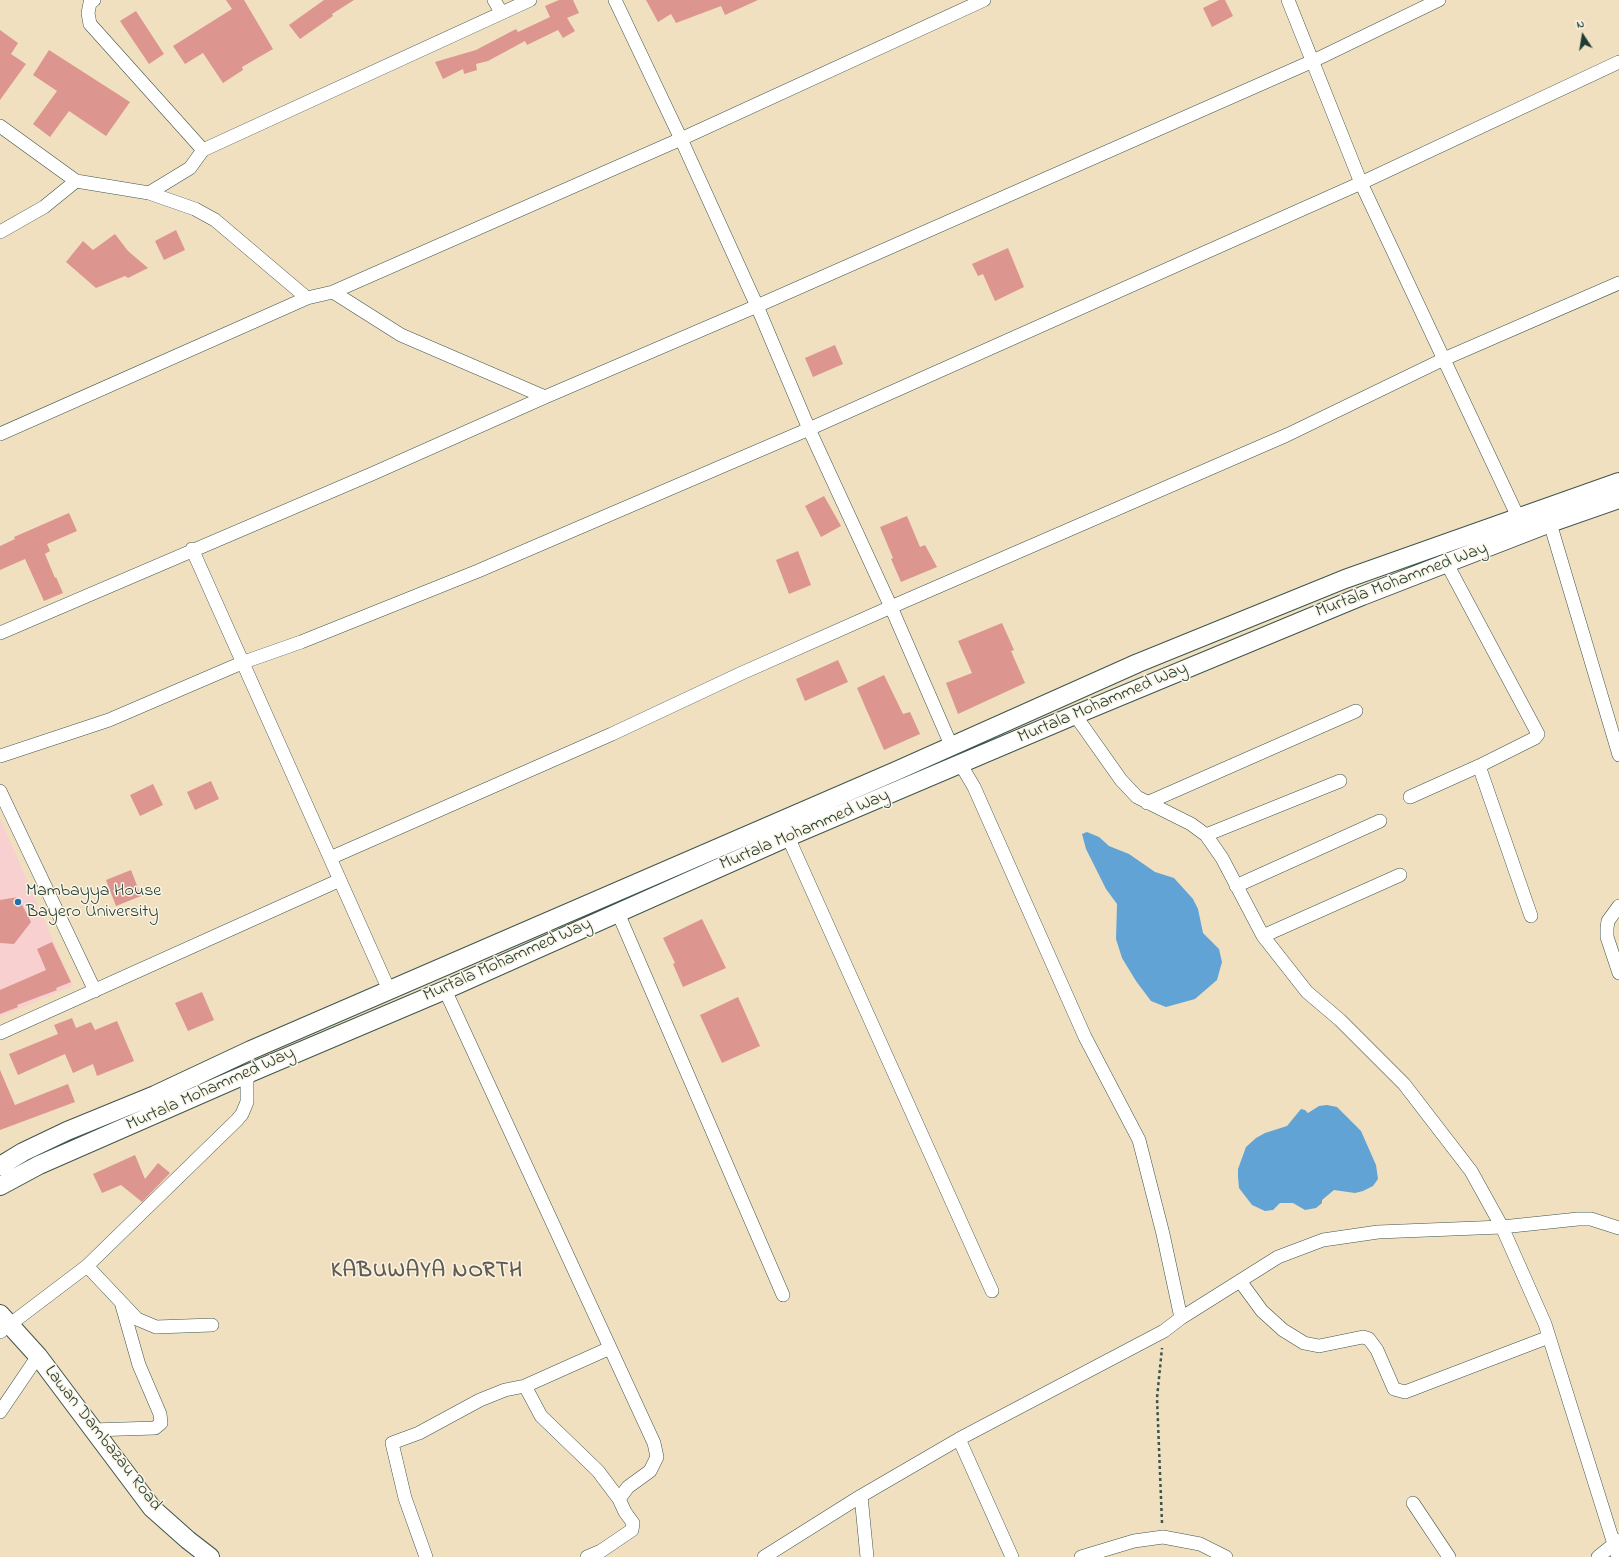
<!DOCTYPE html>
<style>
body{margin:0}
#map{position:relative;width:1619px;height:1557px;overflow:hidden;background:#f0e0c0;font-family:"Indie Flower",sans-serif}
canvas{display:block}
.north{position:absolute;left:1563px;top:16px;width:40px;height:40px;-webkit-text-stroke:3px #fcf5e5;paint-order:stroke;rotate:348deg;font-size:11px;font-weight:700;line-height:16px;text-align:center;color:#1f3d34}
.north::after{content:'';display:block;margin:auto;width:14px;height:18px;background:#1f3d34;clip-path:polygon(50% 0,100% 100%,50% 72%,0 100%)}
</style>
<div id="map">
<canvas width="1619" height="1557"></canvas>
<div class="north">N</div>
</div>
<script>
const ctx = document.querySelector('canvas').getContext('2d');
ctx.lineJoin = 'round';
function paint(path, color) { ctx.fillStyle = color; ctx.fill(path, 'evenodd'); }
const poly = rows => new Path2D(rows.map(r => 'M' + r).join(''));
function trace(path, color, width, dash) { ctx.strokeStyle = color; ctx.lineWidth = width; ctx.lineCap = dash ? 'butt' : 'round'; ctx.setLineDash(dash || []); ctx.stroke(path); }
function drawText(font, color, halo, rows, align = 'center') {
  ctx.font = font + ' "Indie Flower",sans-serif'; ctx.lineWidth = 3; ctx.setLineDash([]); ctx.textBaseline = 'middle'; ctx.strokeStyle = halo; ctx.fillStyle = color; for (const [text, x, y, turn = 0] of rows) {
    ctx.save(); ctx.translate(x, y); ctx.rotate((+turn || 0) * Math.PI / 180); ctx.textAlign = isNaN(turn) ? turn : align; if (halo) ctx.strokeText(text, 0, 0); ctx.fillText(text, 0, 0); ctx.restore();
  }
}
const built = poly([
 [0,818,73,986,0,1017]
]);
const water = poly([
 [1087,832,1099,837,1109,846,1129,854,1155,872,1174,878,1193,899,1198,909,1203,933,1219,949,1222,962,1217,980,1195,999,1166,1007,1151,1001,1136,981,1122,958,1116,939,1117,904,1106,889,1086,849,1082,834],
 [1319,1106,1327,1105,1337,1107,1361,1131,1376,1165,1378,1179,1373,1186,1363,1191,1355,1193,1334,1190,1322,1200,1322,1203,1316,1208,1305,1210,1293,1203,1280,1203,1273,1210,1265,1211,1252,1205,1239,1188,1238,1177,1238,1169,1246,1147,1256,1138,1265,1133,1287,1126,1301,1109,1305,1110,1308,1113]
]);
const building = poly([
 [226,0,244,0,273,49,242,67,243,70,223,83,203,53,185,64,173,46,232,9],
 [324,0,354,0,332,14,333,16,300,39,289,25],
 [559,0,573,0,579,13,567,18,575,31,563,38,558,30,527,45,525,41,488,61,476,64,477,70,464,74,463,69,443,79,435,62,476,50,516,29,518,32,550,17,545,6],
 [646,0,758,0,725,15,721,6,676,23,671,14,658,22],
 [1219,0,1225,0,1233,16,1212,27,1203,8],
 [136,11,164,54,149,64,120,21],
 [0,30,18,43,11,54,26,64,0,100],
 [49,50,130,102,106,136,69,111,50,137,33,124,57,91,33,75],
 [176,230,185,250,164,260,155,241],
 [115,234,128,251,148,268,128,278,125,276,96,288,66,262,83,241,93,250],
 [1008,248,1024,287,995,301,983,274,978,276,972,264],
 [835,345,843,364,813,377,805,358],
 [824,496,841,526,821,537,805,506],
 [69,513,77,531,47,544,50,551,45,554,55,578,56,577,63,593,44,601,25,559,0,570,0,546,15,539,14,537],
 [907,516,920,547,925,545,937,567,901,582,891,559,893,558,880,527],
 [798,551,811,585,789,594,776,560],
 [1002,623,1014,650,1011,651,1025,683,958,714,946,683,972,673,958,641],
 [838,660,848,682,805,701,796,679],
 [884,675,903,714,910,712,920,734,884,750,857,688],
 [211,781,219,799,195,810,187,792],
 [153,784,163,805,140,816,130,795],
 [131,870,141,896,116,906,106,880],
 [18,897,31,922,14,944,0,943,0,900],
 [702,919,726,968,683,987,673,964,675,963,663,938],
 [52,942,71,982,56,988,57,990,17,1005,18,1007,0,1014,0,990,46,970,37,949],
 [202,992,214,1020,188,1031,175,1003],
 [738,997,760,1046,722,1063,700,1015],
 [72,1018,76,1028,91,1022,95,1030,117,1021,134,1061,97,1076,93,1064,73,1073,65,1054,18,1075,9,1054,58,1034,54,1025],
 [0,1070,15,1105,68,1084,75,1102,0,1130],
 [135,1155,145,1179,158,1163,170,1173,142,1202,121,1185,102,1193,93,1174]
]);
const path = poly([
 [1162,1523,1157,1398,1162,1348]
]);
const minor = poly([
 [94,0,90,3,88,13,90,24,203,150],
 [494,0,501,12],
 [615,0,681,139,757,306,809,429,891,607,951,745],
 [1288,0,1361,183,1518,517],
 [0,126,76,181,149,193,195,209,215,220,307,298],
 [149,193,190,168,203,150,530,0],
 [0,232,44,207,76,181],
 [333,292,401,335,545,397],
 [0,434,307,298,333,292,681,139,984,0],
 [1550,523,1619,755],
 [192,549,389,990],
 [0,633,374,473,545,397,757,306,1313,61,1439,0],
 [1075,715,1121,780,1137,797,1191,824,1206,835,1222,858,1263,936,1307,992,1340,1020,1404,1084,1471,1171,1502,1227,1545,1324,1618,1557],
 [0,756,109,720,244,662,301,642,478,571,809,429,1361,183,1619,62],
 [961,765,974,787,1085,1037,1139,1140,1163,1234,1181,1318],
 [1479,766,1531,916],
 [0,791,95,991],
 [1410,797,1479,766,1535,738,1538,734,1447,564],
 [1147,803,1356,711],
 [1206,835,1340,781],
 [788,837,992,1291],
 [330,858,612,734,742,673,891,607,1287,435,1444,359,1619,283],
 [1236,886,1380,821],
 [1619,906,1608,921,1607,928,1607,937,1619,973],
 [618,913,783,1295],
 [1263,936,1400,875],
 [445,990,654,1443,657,1457,650,1471,628,1487,619,1499,625,1512,633,1523,632,1530,601,1551,587,1557],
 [0,1033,340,880],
 [87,1266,121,1302,139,1365,160,1414,161,1423,155,1428,92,1430],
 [1240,1281,1262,1311,1283,1330,1304,1343,1319,1346,1363,1337,1369,1339,1377,1350,1394,1389,1405,1392,1549,1337],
 [122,1303,137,1319,156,1327,212,1325],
 [0,1332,87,1266,237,1120,242,1114,247,1102,247,1073],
 [525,1386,541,1416,598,1471,619,1499],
 [0,1412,38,1356],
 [959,1439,1012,1557],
 [861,1496,867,1557],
 [1413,1503,1449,1557],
 [426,1557,405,1498,392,1443,419,1433,480,1400,505,1390,525,1386,610,1348],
 [764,1557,861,1496,959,1439,1164,1331,1181,1318,1278,1257,1323,1240,1378,1232,1502,1227,1578,1219,1591,1219,1619,1228],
 [1081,1557,1134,1541,1163,1537,1200,1544,1226,1557],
 [1598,1557,1619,1540]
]);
const secondary = poly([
 [0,1166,23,1152,67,1131,155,1095,251,1050,896,771,1138,663,1345,579,1619,482],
 [0,1186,39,1165,233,1080,445,990,788,837,1075,715,1362,596,1550,523,1619,499],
 [0,1314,38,1356,152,1508,188,1540,210,1557]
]);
const markers = [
 [18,902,4,"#1f6fb2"]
];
const streetNames = [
 ["Murtala Mohammed Way",1402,581,-21],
 ["Murtala Mohammed Way",1103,704,-23],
 ["Murtala Mohammed Way",805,831,-23],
 ["Murtala Mohammed Way",508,961,-24],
 ["Murtala Mohammed Way",211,1090,-24],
 ["Lawan Dambazau Road",102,1439,52]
];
const poiNames = [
 ["Mambayya House",26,892],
 ["Bayero University",26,913]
];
const districtNames = [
 ["KABUWAYA NORTH",427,1272]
];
paint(built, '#f7d0cf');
paint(water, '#60a3d4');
paint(building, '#dc958f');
trace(minor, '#3e5549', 14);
trace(secondary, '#3e5549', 20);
trace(path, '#3e5549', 2.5, [3, 3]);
trace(minor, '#fff', 13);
trace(secondary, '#fff', 18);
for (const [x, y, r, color] of markers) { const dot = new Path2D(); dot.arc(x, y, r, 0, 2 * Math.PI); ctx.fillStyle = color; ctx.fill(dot); trace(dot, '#fcf5e5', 1.5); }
drawText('18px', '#1f3d34', '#fcf5e5', streetNames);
drawText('18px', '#1f3d34', '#fcf5e5', poiNames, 'left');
ctx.letterSpacing = '1px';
drawText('bold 22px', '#615c54', '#fcf5e5', districtNames);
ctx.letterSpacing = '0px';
</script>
